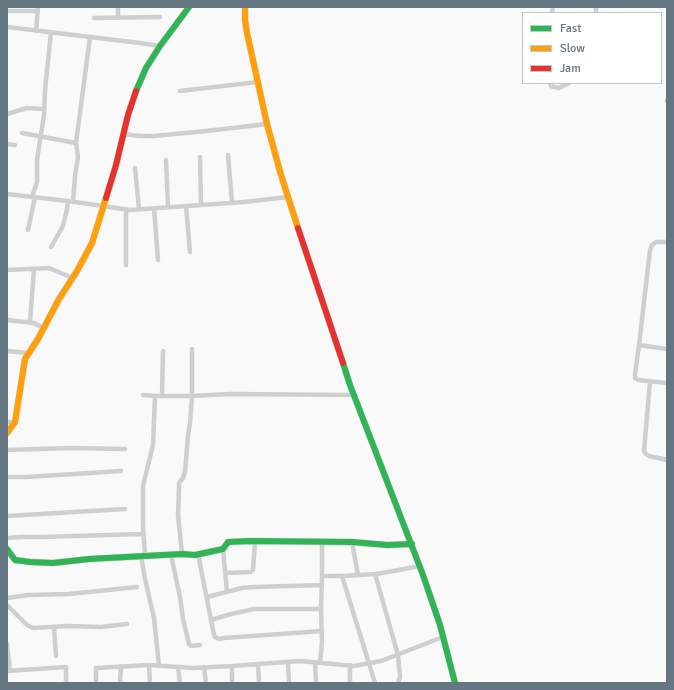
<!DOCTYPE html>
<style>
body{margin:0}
#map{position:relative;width:674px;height:690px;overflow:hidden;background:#f9f9f9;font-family:Signika,sans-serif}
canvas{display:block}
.frame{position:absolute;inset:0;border:8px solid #657683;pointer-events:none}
.legend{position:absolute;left:522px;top:12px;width:140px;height:72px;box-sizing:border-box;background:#fff;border:1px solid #c1c8cd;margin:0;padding:5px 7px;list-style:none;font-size:12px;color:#657683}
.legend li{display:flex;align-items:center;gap:8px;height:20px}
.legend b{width:20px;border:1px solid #c1c8cd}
</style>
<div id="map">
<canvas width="674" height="690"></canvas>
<div class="frame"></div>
<ul class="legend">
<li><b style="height:5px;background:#30b455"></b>Fast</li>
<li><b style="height:5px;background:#ff9f0a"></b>Slow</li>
<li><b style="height:5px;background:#e5322d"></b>Jam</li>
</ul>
</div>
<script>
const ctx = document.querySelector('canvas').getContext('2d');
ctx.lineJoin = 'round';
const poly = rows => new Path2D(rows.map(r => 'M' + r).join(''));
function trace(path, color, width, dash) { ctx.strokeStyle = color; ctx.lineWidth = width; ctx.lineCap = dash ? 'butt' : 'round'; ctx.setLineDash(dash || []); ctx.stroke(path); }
const street = poly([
 [118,7,118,18],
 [7,11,38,11],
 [552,13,553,7],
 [596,13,596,7],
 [94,18,160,17],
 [7,27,140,43,160,46],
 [36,31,38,7],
 [550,83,551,86,554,87,559,88,569,83],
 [180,91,258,82],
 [667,100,667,101],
 [7,114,27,108,44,109],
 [22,133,76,143,78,157,75,176,73,202],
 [124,134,139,136,154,136,206,131,267,124],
 [76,143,90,37],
 [7,144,15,145],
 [228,155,232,203],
 [200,157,201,205],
 [166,160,168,207],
 [135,168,139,209],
 [7,194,68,201,130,210,244,202,288,197],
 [32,197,37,182,37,160,44,115,45,90,51,32],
 [186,206,190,252],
 [154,208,158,260],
 [28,230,35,197],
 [667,242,656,242,652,245,650,250,639,345,635,374,635,378,638,380,667,383],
 [51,247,63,226,67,209,68,201],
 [126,265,126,209],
 [7,270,49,268,73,278],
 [7,320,34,323,43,328],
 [30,322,34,269],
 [639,345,667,349],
 [7,351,29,353],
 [650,381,644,451,646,454,649,456,667,460],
 [143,395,155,396,192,396,230,394,354,395],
 [162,396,163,351],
 [7,422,15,422],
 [7,450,70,448,125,449],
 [7,477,27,477,121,471],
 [7,516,125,509],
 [7,538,20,537,41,537,143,534],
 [352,542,358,575],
 [223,549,227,592],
 [182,554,178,515,179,488,179,483,183,478,185,472,188,435,190,423,192,396,192,349],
 [198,554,214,635,215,637,219,639,224,638,322,631],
 [171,555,180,597,183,619,189,644,191,646,200,645],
 [141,556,145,579,154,618,159,666],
 [145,556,143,525,143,486,153,445,155,396],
 [226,573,251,572,253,570,255,541],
 [375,574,398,655,400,677,398,683],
 [322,576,322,542],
 [342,576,375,683],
 [207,597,242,588,254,587,322,585],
 [7,598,28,595,69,594,137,587],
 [7,605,27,625,33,628,68,626,101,627,127,624],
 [211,620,231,614,254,609,321,609],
 [54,627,56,656],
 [7,644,10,671],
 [288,662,289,683],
 [315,662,316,683],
 [320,663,322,642,321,609,322,576,342,576,376,574,399,570,420,566],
 [149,665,150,683],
 [258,665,259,683],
 [350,665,350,683],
 [178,667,180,683],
 [204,667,206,683],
 [7,671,66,667,66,683],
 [96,683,96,668,149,665,193,668,232,666,300,661,354,666,381,661,443,637],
 [120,683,121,666],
 [232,683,232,666]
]);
const fast = poly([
 [136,91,146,68,160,46,189,7],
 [343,363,350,385,423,575,440,625,455,683],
 [7,549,15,560,30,562,53,563,89,559,182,554,195,555,223,549,228,542,250,541,352,542,387,545,412,544]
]);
const slow = poly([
 [245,7,245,20,247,33,267,124,281,175,298,228],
 [7,433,15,422,25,359,38,339,59,299,77,271,92,243,106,198]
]);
const jam = poly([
 [106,198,116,165,128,115,136,91],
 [298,228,343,363]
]);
trace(fast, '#d5d6d7', 7);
trace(slow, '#d5d6d7', 7);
trace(jam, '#d5d6d7', 7);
trace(street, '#cecfd0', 4.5);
trace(fast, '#30b455', 6);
trace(slow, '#ff9f0a', 6);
trace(jam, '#e5322d', 6);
</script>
